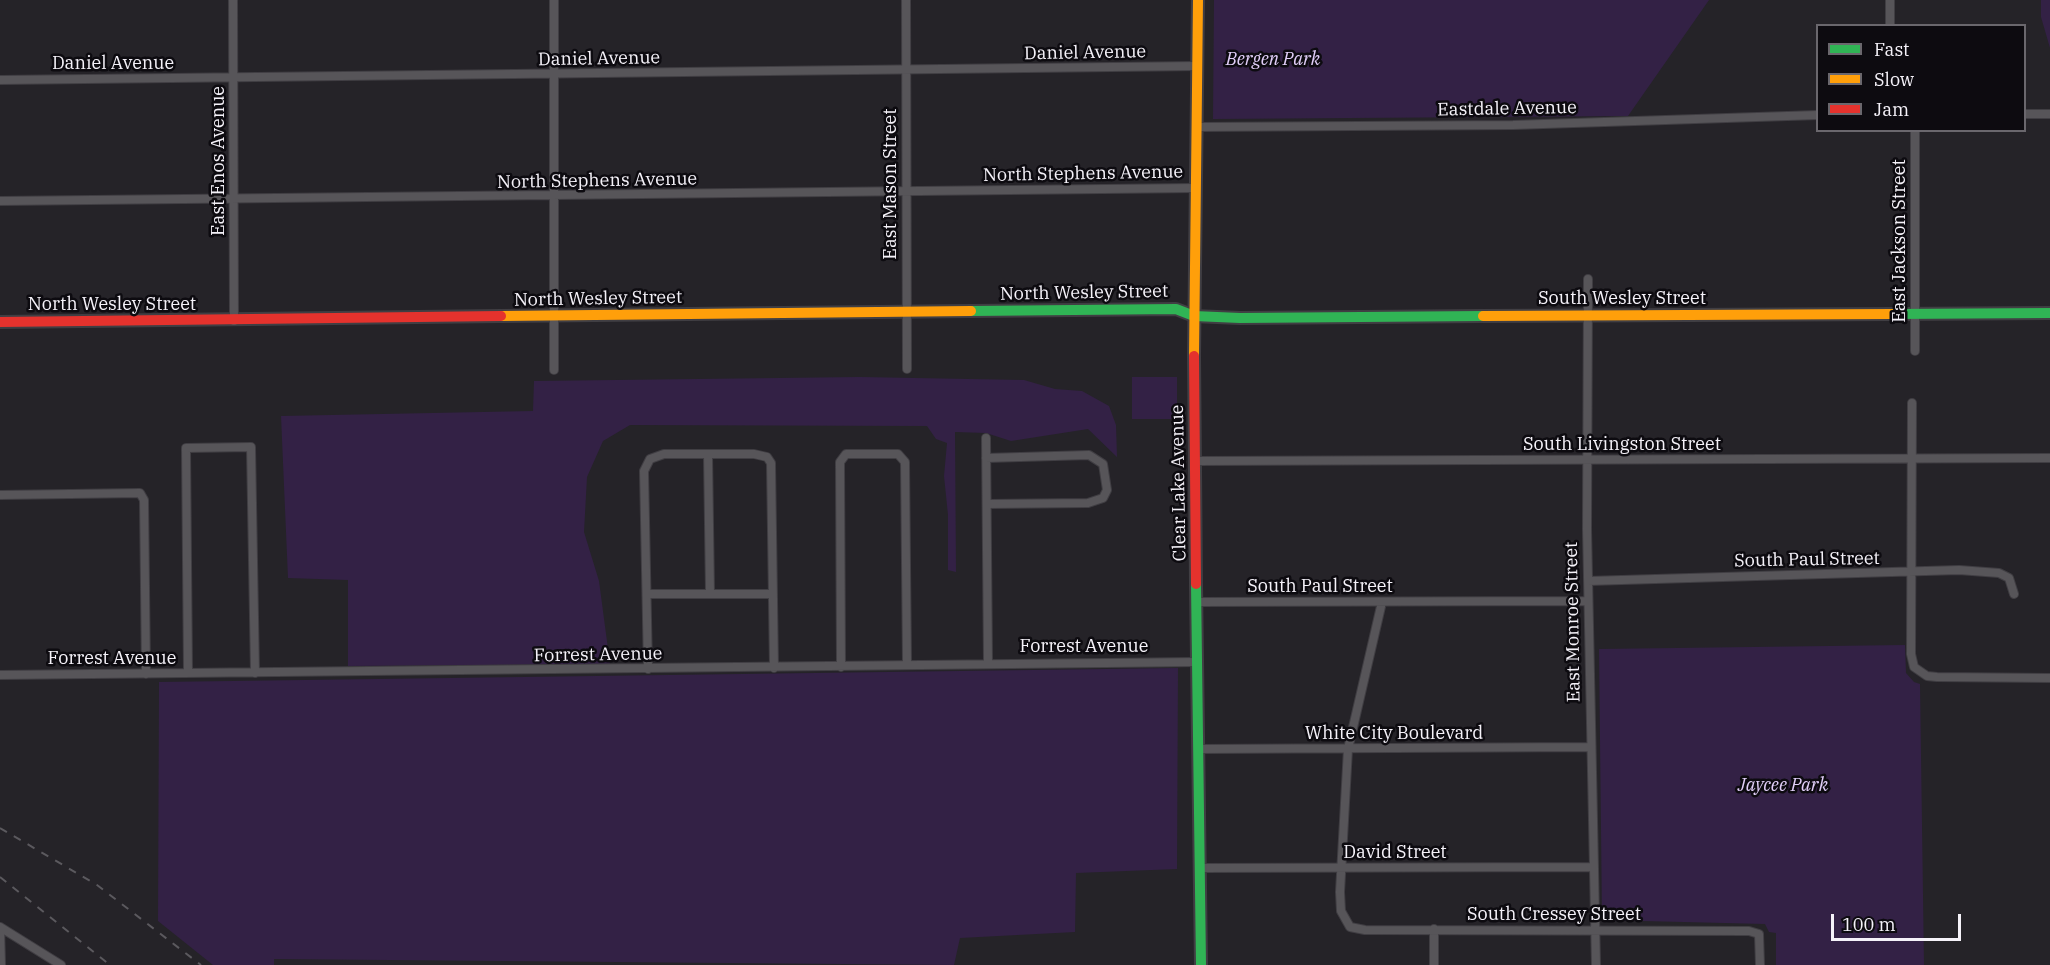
<!DOCTYPE html>
<style>
body{margin:0}
#map{position:relative;width:2050px;height:965px;overflow:hidden;background:#252328;font-family:"IBM Plex Serif",serif}
canvas{display:block}
.legend{position:absolute;left:1816px;top:24px;width:210px;height:108px;box-sizing:border-box;background:#0d0b10;border:2px solid #6a676d;margin:0;padding:8px 10px;list-style:none;font-size:18px;color:#f5f2f9}
.legend li{display:flex;align-items:center;gap:12px;height:30px}
.legend b{width:30px;border:2px solid #6a676d}
.scale{position:absolute;left:1831px;top:914px;width:130px;height:27px;box-sizing:border-box;border:3px solid #f5f2f9;border-top:0;padding-left:8px;font-size:18px;line-height:21px;white-space:nowrap;color:#f5f2f9;-webkit-text-stroke:4px #0d0b10;paint-order:stroke}
</style>
<div id="map">
<canvas width="2050" height="965"></canvas>
<ul class="legend">
<li><b style="height:8px;background:#30b455"></b>Fast</li>
<li><b style="height:8px;background:#ff9f0a"></b>Slow</li>
<li><b style="height:8px;background:#e5322d"></b>Jam</li>
</ul>
<div class="scale">100 m</div>
</div>
<script>
const ctx = document.querySelector('canvas').getContext('2d');
ctx.lineJoin = 'round';
function paint(path, color) { ctx.fillStyle = color; ctx.fill(path, 'evenodd'); }
const poly = rows => new Path2D(rows.map(r => 'M' + r).join(''));
function trace(path, color, width, dash) { ctx.strokeStyle = color; ctx.lineWidth = width; ctx.lineCap = dash ? 'butt' : 'round'; ctx.setLineDash(dash || []); ctx.stroke(path); }
function drawText(font, color, halo, rows, align = 'center') {
  ctx.font = font + ' "IBM Plex Serif",serif'; ctx.lineWidth = 5; ctx.setLineDash([]); ctx.textBaseline = 'middle'; ctx.strokeStyle = halo; ctx.fillStyle = color; for (const [text, x, y, turn = 0] of rows) {
    ctx.save(); ctx.translate(x, y); ctx.rotate((+turn || 0) * Math.PI / 180); ctx.textAlign = isNaN(turn) ? turn : align; if (halo) ctx.strokeText(text, 0, 0); ctx.fillText(text, 0, 0); ctx.restore();
  }
}
const green = poly([
 [1214,0,1709,0,1628,116,1213,119],
 [2041,0,2050,0,2050,48,2041,17],
 [860,377,1024,380,1055,389,1082,391,1109,406,1116,425,1117,457,1088,429,1011,441,986,433,955,432,956,572,948,570,948,515,944,476,947,443,936,439,927,426,630,425,603,441,587,477,584,532,599,581,610,664,348,666,348,580,288,578,281,416,533,411,534,381],
 [1132,377,1177,377,1177,419,1132,419],
 [1905,645,1906,673,1914,682,1920,684,1924,965,1776,965,1776,933,1769,932,1765,924,1602,920,1599,649],
 [1178,668,1177,869,1076,873,1075,932,960,938,954,965,274,959,274,965,213,965,158,921,159,682]
]);
const street = poly([
 [233,0,234,321],
 [906,0,907,369],
 [1890,0,1890,26],
 [0,80,1198,66],
 [2024,114,2050,114],
 [1197,127,1513,125,1818,115],
 [1915,130,1915,351],
 [0,201,1195,188],
 [1588,279,1587,529,1596,965],
 [554,370,554,0],
 [1912,403,1911,654,1914,667,1927,676,1937,677,2050,678],
 [986,438,988,663],
 [708,454,710,594],
 [986,458,1089,455,1103,464,1107,490,1103,498,1088,503,987,504],
 [1195,461,2050,458],
 [0,495,140,493,144,500,146,674],
 [1588,581,1959,570,1999,573,2009,578,2014,594],
 [647,594,773,594],
 [1196,602,1588,601],
 [1382,602,1348,749,1340,892,1341,911,1350,927,1365,930,1749,931,1759,934,1760,965],
 [841,667,840,462,846,454,898,454,905,462,907,665],
 [648,669,644,471,650,459,664,454,754,454,767,457,771,463,774,668],
 [188,673,186,448,251,447,255,673],
 [0,675,1197,662],
 [1198,749,1590,747],
 [1199,868,1592,867],
 [0,927,61,965],
 [0,927,1,965],
 [1434,929,1434,965]
]);
const fast = poly([
 [971,311,1176,309,1194,316,1240,318,1483,316],
 [1892,314,2050,313],
 [1196,584,1201,965]
]);
const slow = poly([
 [501,316,971,311],
 [1483,316,1892,314],
 [1194,356,1198,0]
]);
const jam = poly([
 [0,322,501,316],
 [1194,356,1196,584]
]);
const rail = poly([
 [0,828,97,885,201,965],
 [0,877,110,965]
]);
const streetNames = [
 ["Daniel Avenue",1085,53,-1],
 ["Daniel Avenue",599,59,-1],
 ["Daniel Avenue",113,64],
 ["Eastdale Avenue",1507,109,-1],
 ["East Enos Avenue",219,161,-90],
 ["North Stephens Avenue",1083,174,-1],
 ["North Stephens Avenue",597,181,-1],
 ["East Mason Street",891,184,-90],
 ["East Jackson Street",1900,241,-90],
 ["North Wesley Street",1084,293,-1],
 ["North Wesley Street",598,299,-1],
 ["South Wesley Street",1622,299],
 ["North Wesley Street",112,305],
 ["South Livingston Street",1622,445],
 ["Clear Lake Avenue",1179,483,-91],
 ["South Paul Street",1807,560,-1],
 ["South Paul Street",1320,587],
 ["East Monroe Street",1573,622,-91],
 ["Forrest Avenue",1084,647],
 ["Forrest Avenue",598,655,-1],
 ["Forrest Avenue",112,659],
 ["White City Boulevard",1394,734],
 ["David Street",1395,853],
 ["South Cressey Street",1554,915]
];
const parkNames = [
 ["Bergen Park",1273,60],
 ["Jaycee Park",1783,786]
];
paint(green, '#332145');
trace(street, '#403e43', 10);
trace(fast, '#403e43', 14);
trace(slow, '#403e43', 14);
trace(jam, '#403e43', 14);
trace(street, '#575559', 8);
trace(fast, '#30b455', 10);
trace(slow, '#ff9f0a', 10);
trace(jam, '#e5322d', 10);
trace(rail, '#5b595e', 2, [8, 8]);
drawText('18px', '#f5f2f9', '#0d0b10', streetNames);
drawText('italic 18px', '#e2cff9', '#0d0b10', parkNames);
</script>
